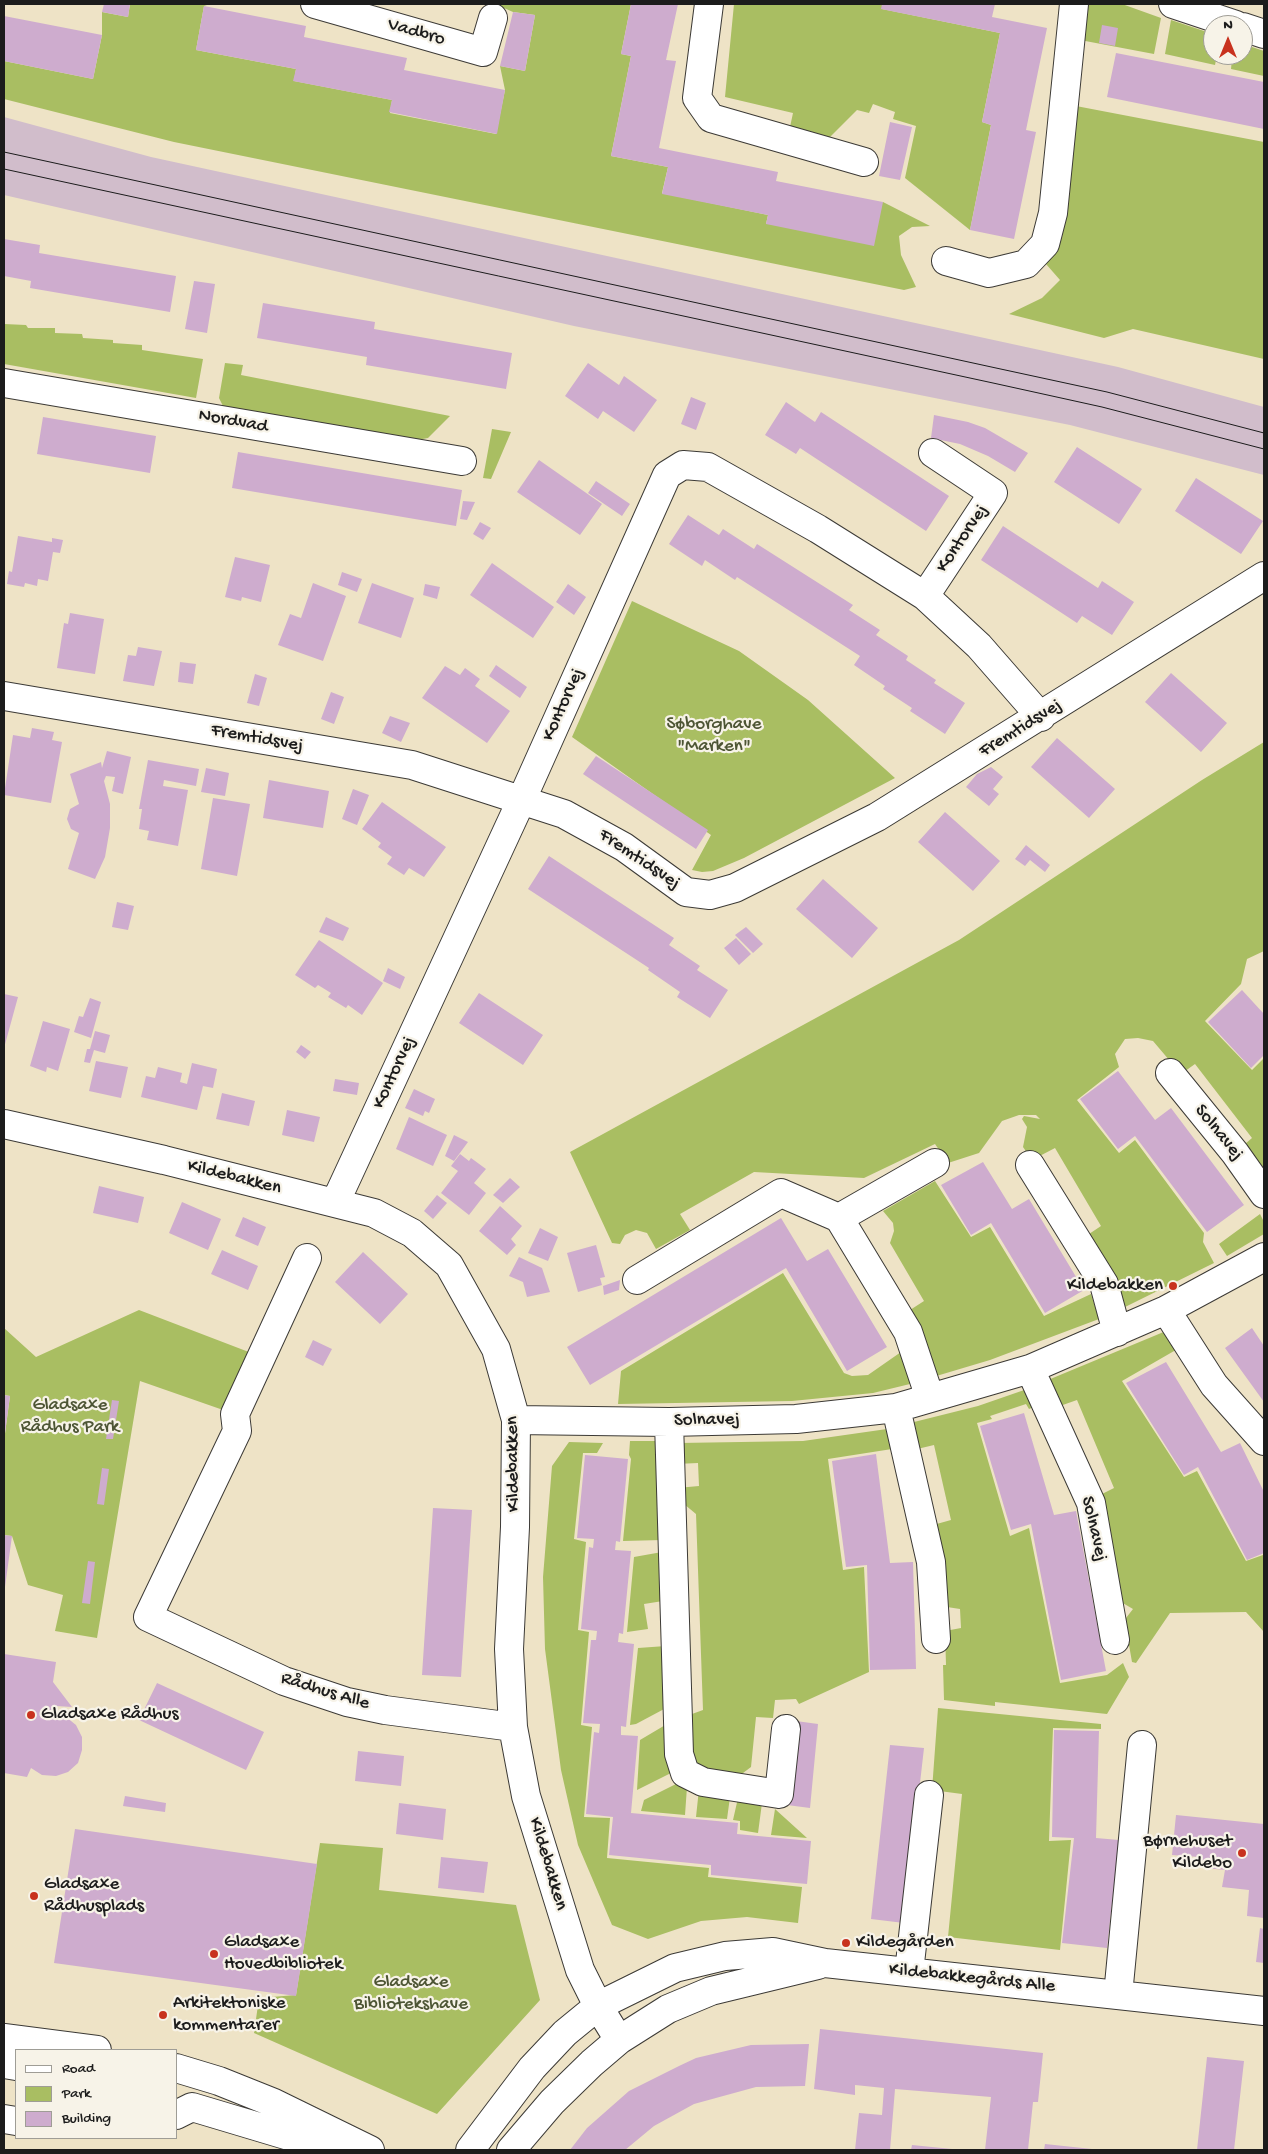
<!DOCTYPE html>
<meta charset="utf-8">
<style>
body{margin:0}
#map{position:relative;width:1268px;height:2154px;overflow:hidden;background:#eee3c6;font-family:"Gochi Hand",sans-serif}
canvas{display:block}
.frame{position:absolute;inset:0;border:5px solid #1c1c1c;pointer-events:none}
.legend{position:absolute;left:15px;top:2049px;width:162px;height:90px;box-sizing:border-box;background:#f7f3e8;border:1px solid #9f9d96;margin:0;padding:6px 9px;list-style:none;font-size:15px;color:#1c1c1c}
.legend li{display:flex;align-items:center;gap:10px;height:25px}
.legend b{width:25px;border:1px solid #9f9d96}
.north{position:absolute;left:1203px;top:15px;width:50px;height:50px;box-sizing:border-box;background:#f7f3e8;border:1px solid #9f9d96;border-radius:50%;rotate:0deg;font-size:14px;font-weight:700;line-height:20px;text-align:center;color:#1c1c1c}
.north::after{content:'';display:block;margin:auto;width:18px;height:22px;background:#c8321e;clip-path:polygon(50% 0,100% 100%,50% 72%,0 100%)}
</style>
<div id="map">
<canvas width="1268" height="2154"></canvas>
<div class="frame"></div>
<ul class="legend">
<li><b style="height:6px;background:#fff"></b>Road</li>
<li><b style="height:14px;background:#a9be62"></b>Park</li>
<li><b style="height:14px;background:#ceacce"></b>Building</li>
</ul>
<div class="north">N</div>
</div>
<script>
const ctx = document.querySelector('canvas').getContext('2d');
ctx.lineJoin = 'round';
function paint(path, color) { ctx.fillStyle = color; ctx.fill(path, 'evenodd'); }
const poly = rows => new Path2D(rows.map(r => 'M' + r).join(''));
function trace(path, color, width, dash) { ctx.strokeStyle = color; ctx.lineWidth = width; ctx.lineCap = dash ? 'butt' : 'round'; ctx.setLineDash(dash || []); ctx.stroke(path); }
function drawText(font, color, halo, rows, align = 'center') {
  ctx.font = font + ' "Gochi Hand",sans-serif'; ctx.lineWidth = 4.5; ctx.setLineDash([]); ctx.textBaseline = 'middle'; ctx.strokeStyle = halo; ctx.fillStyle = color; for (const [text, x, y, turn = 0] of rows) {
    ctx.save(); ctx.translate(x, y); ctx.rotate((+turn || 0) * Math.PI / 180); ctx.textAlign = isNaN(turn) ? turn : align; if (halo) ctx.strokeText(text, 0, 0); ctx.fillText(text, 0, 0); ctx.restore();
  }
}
const industrial = poly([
 [4,117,151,157,1118,367,1264,407,1264,475,1070,425,574,326,4,195]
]);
const green = poly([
 [130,4,210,4,204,6,196,50,296,69,294,81,392,100,390,113,496,134,505,90,500,66,525,71,535,15,513,12,495,4,631,4,621,54,631,56,611,156,668,167,662,193,768,215,766,224,883,202,930,226,912,227,899,236,901,255,916,287,904,290,174,142,4,99,4,61,93,79,102,35,102,12,128,17],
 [734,4,882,4,882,9,1000,33,982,122,991,125,970,230,905,178,916,126,893,119,895,112,873,104,869,113,857,110,828,139,790,127,793,113,725,97],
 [1085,4,1122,4,1161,18,1154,54,1080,40],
 [1171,20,1213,34,1213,55,1217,55,1215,65,1165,54],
 [1243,44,1264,51,1264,76,1231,69,1232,59,1227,58,1227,55,1243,55],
 [1076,106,1264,142,1264,359,1133,329,1104,338,1009,314,1042,298,1060,280,1046,264,1062,238],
 [4,324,26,325,28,328,55,328,55,333,82,334,83,338,113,340,113,343,142,345,142,350,203,359,196,398,4,364],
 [225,363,243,365,241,375,450,416,428,438,412,441,224,408,219,398],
 [492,429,511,432,491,479,483,478],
 [632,601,739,651,808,700,895,778,744,858,713,871,702,872,692,870,711,835,572,737],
 [1264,742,1264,951,1247,959,1241,984,1205,1021,1252,1070,1264,1058,1264,1184,1238,1150,1252,1138,1195,1064,1181,1074,1153,1041,1138,1038,1125,1039,1115,1054,1119,1067,1077,1100,1119,1153,1135,1140,1204,1233,1203,1242,1214,1263,1121,1309,1083,1238,1101,1226,1055,1148,1032,1160,1023,1147,1027,1127,1022,1119,1024,1116,1040,1119,1036,1115,1019,1115,1002,1121,979,1153,948,1163,935,1144,864,1178,754,1172,680,1214,690,1230,656,1249,647,1233,636,1230,625,1235,620,1244,612,1243,570,1152,959,940,1202,780],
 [935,1181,971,1237,990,1227,1044,1316,1091,1294,1099,1319,990,1360,933,1377,907,1312,924,1301,890,1243,894,1231,893,1223,883,1211],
 [1260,1214,1264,1222,1264,1234,1227,1256,1219,1244],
 [783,1273,844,1373,852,1376,868,1375,901,1352,913,1376,910,1384,873,1393,792,1401,618,1404,621,1371],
 [139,1310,254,1354,226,1411,140,1381,97,1638,55,1631,63,1595,28,1585,12,1536,4,1535,4,1441,10,1396,4,1395,4,1328,36,1357],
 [1166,1331,1181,1347,1122,1381,1184,1477,1197,1471,1246,1561,1263,1555,1264,1632,1246,1612,1170,1613,1136,1663,1132,1662,1129,1645,1124,1640,1119,1627,1133,1609,1121,1602,1098,1496,1114,1488,1077,1400,1057,1407,1048,1380],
 [1030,1388,1039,1405,1029,1409,1026,1404,990,1416,992,1419,977,1423,1010,1536,1029,1528,1060,1683,1107,1675,1123,1663,1129,1677,1107,1714,995,1702,995,1706,944,1700,943,1665,946,1665,945,1631,961,1628,960,1609,947,1607,933,1525,951,1520,934,1445,913,1450,906,1424,978,1406],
 [887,1429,892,1449,828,1459,843,1570,864,1567,869,1672,799,1704,796,1699,775,1700,773,1718,756,1717,751,1767,739,1776,703,1769,694,1760,686,1722,692,1714,703,1710,696,1514,678,1499,677,1488,699,1486,698,1463,676,1464,679,1443,803,1441],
 [630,1441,658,1441,662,1540,623,1541,631,1459,629,1455],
 [569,1442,603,1443,597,1453,583,1453,574,1539,586,1542,578,1630,589,1632,581,1725,592,1727,584,1817,610,1818,607,1858,709,1868,708,1877,802,1887,798,1923,747,1917,701,1921,648,1939,612,1925,578,1845,561,1770,545,1649,543,1577,552,1466],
 [662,1552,663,1601,644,1604,648,1629,627,1632,634,1557],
 [666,1646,666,1708,636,1724,630,1725,638,1648],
 [938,1708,1101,1724,1101,1729,1053,1728,1049,1841,1071,1840,1060,1950,948,1937,962,1794,932,1790],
 [667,1724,671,1773,637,1790,640,1740],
 [676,1784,687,1787,685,1815,641,1811,644,1800],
 [699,1789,730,1797,727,1819,696,1817],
 [738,1798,762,1803,758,1833,740,1830,740,1821,733,1820],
 [775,1809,807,1838,771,1835],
 [320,1843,383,1848,379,1890,516,1905,540,2000,437,2114,254,2033,259,1998,296,1995]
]);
const building = poly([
 [104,4,130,4,128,17,102,12],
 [631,4,678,4,666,60,676,61,659,148,778,172,776,181,883,202,874,246,766,224,768,215,662,194,668,167,611,156,631,56,621,54],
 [882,4,995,4,992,17,1047,28,1026,130,1036,132,1014,239,970,230,991,125,982,122,1000,33,881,9],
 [204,6,306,26,304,37,407,58,404,70,505,90,497,134,389,112,392,100,293,81,296,69,196,50],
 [513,12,535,15,525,71,500,66],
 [4,16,102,35,93,79,4,61],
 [1102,25,1118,28,1115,46,1099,43],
 [1116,53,1264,82,1264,129,1107,97],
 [890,122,912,127,900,180,879,176],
 [4,239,40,245,39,253,176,276,170,312,30,288,31,281,4,276],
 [194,281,215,284,207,333,185,329],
 [263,303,375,322,374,329,512,353,506,389,366,365,367,357,257,338],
 [588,363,619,385,624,376,657,400,634,432,603,411,598,419,565,396],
 [691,397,706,403,696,430,681,424],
 [786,402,815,422,821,412,949,496,926,531,800,448,796,454,765,435],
 [934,415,968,422,985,428,1028,453,1015,472,988,456,960,444,931,438],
 [43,417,156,436,150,473,37,454],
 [1077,447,1142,489,1119,524,1054,482],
 [238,452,462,490,456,526,232,488],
 [539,460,602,504,580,535,517,492],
 [1196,478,1263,521,1241,554,1175,511],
 [596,481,630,504,622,516,588,493],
 [463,501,475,502,467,520,460,519],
 [688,515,719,535,723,529,754,549,757,544,853,605,849,610,880,630,876,635,908,656,906,660,936,680,934,683,965,703,945,734,910,711,912,708,883,689,885,686,854,665,860,656,737,577,735,580,705,560,702,566,669,544],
 [480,522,491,528,483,540,473,534],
 [1003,526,1098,588,1102,581,1134,602,1112,635,1082,616,1077,623,981,560],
 [18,536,52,542,52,538,63,540,60,553,53,552,48,581,38,579,37,586,25,583,24,587,7,584,9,571,12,572],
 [235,557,270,565,261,602,242,597,241,601,225,597],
 [492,563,554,607,533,638,470,595],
 [342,572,362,579,357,592,338,585],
 [313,583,346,596,323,661,278,645,290,614,301,618],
 [372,583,414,598,401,638,358,623],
 [425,584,440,587,437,599,423,595],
 [568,584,586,597,574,615,556,602],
 [70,613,104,619,95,674,57,668,64,623,68,624],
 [138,647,162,651,154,686,123,681,128,655,136,656],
 [180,662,196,664,193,684,178,682],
 [496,665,527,687,520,698,489,676],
 [445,666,460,675,465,668,480,679,475,686,510,711,487,743,422,698],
 [1171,673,1227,723,1201,752,1145,702],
 [255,674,267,678,259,706,247,703],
 [331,692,344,697,334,724,321,719],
 [390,716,410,723,401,742,382,733],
 [32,728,54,732,52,740,62,742,51,803,4,795,13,735,30,738],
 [1057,738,1115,789,1089,818,1031,767],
 [107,751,131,757,123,794,112,791,115,777,106,776,104,781,110,804,110,828,105,857,95,879,68,869,79,833,71,829,67,819,70,809,79,804,70,774,101,762,102,768],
 [596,756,708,830,696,849,583,774],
 [148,760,199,769,196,786,164,780,163,786,188,790,178,846,147,840,149,831,139,829,142,809,139,809],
 [991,767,1003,777,993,789,999,794,989,806,966,787,977,774],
 [206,768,229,773,225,796,201,792],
 [269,780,329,791,323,828,263,818],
 [353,789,369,795,357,825,342,819],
 [213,798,250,804,237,876,201,869],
 [382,802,446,847,424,877,409,868,404,875,387,864,392,857,378,847,381,843,362,829],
 [945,812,1000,861,973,891,918,842],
 [1026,845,1050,865,1045,872,1030,860,1025,866,1015,859],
 [549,856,674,938,669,945,700,966,697,970,728,990,710,1018,677,997,680,992,648,970,649,968,528,889],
 [823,879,878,928,852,958,796,909],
 [117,902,134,906,128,930,112,927],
 [326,917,349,928,343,941,319,932],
 [746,927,763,944,753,953,735,935],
 [736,938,751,954,739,965,724,948],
 [319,940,383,983,362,1015,348,1005,346,1008,328,997,331,993,318,985,315,988,295,975],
 [388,968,405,977,400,989,383,981],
 [1242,990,1264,1014,1264,1055,1251,1068,1208,1022],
 [479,993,543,1035,523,1065,459,1023],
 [4,994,18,997,4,1048],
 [90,998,101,1002,91,1038,74,1032,79,1016,83,1017],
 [43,1021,70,1029,58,1071,47,1067,46,1072,30,1066],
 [95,1031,110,1035,105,1053,94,1050,90,1063,84,1062,87,1049,90,1049],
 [301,1045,311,1052,305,1059,296,1052],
 [96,1061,128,1067,121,1098,89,1091],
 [192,1063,217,1069,213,1088,203,1086,197,1110,141,1097,146,1076,155,1078,158,1067,182,1073,180,1082,187,1084],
 [1118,1071,1155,1120,1171,1108,1244,1205,1207,1232,1135,1136,1118,1149,1080,1099],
 [335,1079,359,1083,357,1095,333,1091],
 [414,1089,435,1099,429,1113,425,1111,423,1116,405,1108],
 [222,1093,255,1101,249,1126,216,1119],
 [287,1110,320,1117,314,1142,282,1135],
 [409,1117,447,1135,433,1166,396,1149],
 [454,1135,468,1142,454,1161,445,1156],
 [460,1154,469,1161,471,1158,486,1169,474,1183,486,1193,469,1215,441,1193,458,1171,451,1166],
 [983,1162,1012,1209,1029,1199,1084,1290,1045,1313,991,1223,971,1235,941,1185],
 [510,1178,520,1187,503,1203,493,1195],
 [99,1186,144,1197,138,1223,93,1213],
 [437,1195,447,1203,433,1219,424,1211],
 [182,1202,221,1219,208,1250,169,1233],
 [500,1206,522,1226,511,1239,516,1245,507,1255,479,1231],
 [243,1217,266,1227,258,1246,235,1236],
 [781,1218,807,1261,828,1249,887,1347,847,1371,786,1268,590,1385,567,1347],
 [540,1228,558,1237,548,1261,528,1253],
 [596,1245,605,1277,600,1278,602,1285,578,1292,567,1253],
 [222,1250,258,1266,248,1290,211,1274],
 [363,1252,408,1294,380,1324,335,1282],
 [519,1257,542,1268,550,1292,527,1297,523,1282,509,1276],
 [620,1280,619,1290,604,1295,603,1286],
 [1252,1328,1264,1346,1264,1402,1225,1348],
 [313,1340,332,1349,323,1366,305,1357],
 [1166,1362,1221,1452,1240,1443,1264,1492,1264,1553,1247,1560,1198,1467,1184,1475,1126,1383],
 [4,1395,10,1396,5,1433,4,1433],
 [112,1400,119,1401,113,1439,106,1439],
 [1024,1413,1054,1515,1076,1511,1106,1671,1061,1680,1031,1524,1011,1530,980,1426],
 [876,1454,890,1563,913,1562,916,1669,870,1670,867,1565,846,1567,832,1461],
 [585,1455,628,1459,620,1542,616,1541,615,1550,631,1551,623,1634,619,1633,618,1642,634,1644,626,1727,621,1726,621,1735,638,1736,631,1813,738,1823,737,1834,811,1841,807,1884,711,1875,711,1865,609,1855,613,1817,586,1814,594,1732,599,1733,600,1724,583,1723,591,1640,596,1640,597,1631,581,1629,589,1547,593,1548,594,1539,577,1538],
 [102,1468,109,1469,104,1505,97,1504],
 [433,1508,472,1510,461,1677,422,1675],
 [4,1535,12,1536,5,1587,4,1587],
 [88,1561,95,1562,90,1604,82,1603],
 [4,1654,56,1662,53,1682,72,1707,56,1706,53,1714,66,1717,76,1725,82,1737,82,1750,78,1763,68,1772,56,1776,42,1775,31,1768,27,1777,4,1773],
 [157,1683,264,1732,246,1770,139,1720],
 [796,1721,818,1724,810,1808,787,1805],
 [1054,1730,1099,1731,1096,1838,1119,1840,1107,1948,1062,1943,1074,1838,1052,1837],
 [890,1745,924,1748,904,1923,871,1919],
 [358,1751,404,1756,401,1786,355,1781],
 [125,1796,166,1803,165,1812,123,1806],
 [399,1803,446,1809,443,1840,396,1834],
 [1176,1815,1264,1824,1264,1918,1247,1916,1249,1890,1222,1887,1225,1870,1197,1867,1199,1857,1172,1855],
 [75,1829,317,1864,296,1996,54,1963],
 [441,1857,488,1862,484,1893,438,1888],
 [1260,1928,1264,1929,1264,1963,1256,1962],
 [820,2029,1043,2053,1038,2102,1033,2102,1028,2150,985,2150,991,2097,895,2089,890,2150,855,2150,859,2113,882,2115,884,2088,855,2085,855,2095,814,2089],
 [809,2044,805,2086,756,2087,694,2104,654,2126,625,2150,570,2150,587,2128,629,2091,679,2066,696,2058,751,2045],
 [1207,2057,1244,2061,1234,2150,1197,2150],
 [1045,2144,1092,2149,1092,2150,1044,2150],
 [912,2145,952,2149,952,2150,911,2150]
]);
const minor = poly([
 [315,4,483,52,493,18],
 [709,4,697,98,711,118,864,162],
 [1173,4,1236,25],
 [1243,27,1264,34],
 [946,261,989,273,1026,264,1045,244,1053,213,1074,4],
 [4,383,462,461],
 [925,596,993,493,933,453],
 [4,696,412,765,564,814,624,847,686,892,710,895,735,888,877,817,1264,576],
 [1170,1073,1235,1153,1264,1194],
 [4,1124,164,1160,374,1213,412,1233,449,1265,496,1349,516,1420,515,1527,509,1649,513,1727,526,1796,580,1970,598,2006,619,2040],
 [1030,1165,1104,1284,1117,1332],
 [335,1203,522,799,667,475,683,465,708,467,818,529,925,596,979,646,1041,717],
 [839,1218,935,1163],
 [307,1258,235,1414,237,1431,148,1617,284,1681,347,1702,385,1710,513,1727],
 [637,1280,781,1193,839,1218,908,1332,930,1398],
 [1166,1310,1214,1385,1264,1441],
 [1030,1369,1091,1503,1115,1640],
 [896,1408,931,1562,936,1639],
 [516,1420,669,1422,796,1419,896,1408,1030,1369,1166,1310,1264,1257],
 [669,1422,679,1754,685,1773,703,1782,779,1794,786,1729],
 [909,1972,929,1795],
 [1118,1995,1142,1745],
 [4,2038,97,2050],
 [4,2064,16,2066],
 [176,2068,219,2081,274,2103,370,2150],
 [176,2115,192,2107,299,2139,323,2150],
 [4,2119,16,2121],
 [470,2150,532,2068,565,2033,598,2006,675,1968,725,1956,773,1952,825,1963,1264,2011],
 [511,2150,552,2102,592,2063,619,2040,668,2009,711,1991,818,1965]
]);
const tram = poly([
 [4,152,996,368,1107,392,1264,433],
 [4,169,993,383,1102,407,1264,449]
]);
const markers = [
 [1173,1286,5,"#c8321e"],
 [31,1715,5,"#c8321e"],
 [1242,1853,5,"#c8321e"],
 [34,1896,5,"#c8321e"],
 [846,1943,5,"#c8321e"],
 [214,1954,5,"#c8321e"],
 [163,2015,5,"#c8321e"]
];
const streetNames = [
 ["Vadbro",416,33,16],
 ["Nordvad",233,422,10],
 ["Kontorvej",963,539,-56],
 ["Kontorvej",564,705,-66],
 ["Fremtidsvej",1021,729,-32],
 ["Fremtidsvej",257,739,10],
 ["Fremtidsvej",639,860,34],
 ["Kontorvej",395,1073,-65],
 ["Solnavej",1218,1133,51],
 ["Kildebakken",234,1178,14],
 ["Solnavej",707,1421,-1],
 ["Kildebakken",514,1464,-91],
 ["Solnavej",1093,1529,77],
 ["Rådhus Alle",325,1692,17],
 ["Kildebakken",547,1864,73],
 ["Kildebakkegårds Alle",972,1979,6]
];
const parkNames = [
 ["Søborghave",714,725],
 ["\"Marken\"",714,747],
 ["Gladsaxe",70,1406],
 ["Rådhus Park",70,1428],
 ["Gladsaxe",411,1983],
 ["Bibliotekshave",411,2005]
];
const poiNames = [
 ["Kildebakken",1163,1286,"right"],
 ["Gladsaxe Rådhus",41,1715],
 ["Børnehuset",1232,1842,"right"],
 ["Kildebo",1232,1864,"right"],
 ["Gladsaxe",44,1885],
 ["Rådhusplads",44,1907],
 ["Gladsaxe",224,1943],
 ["Hovedbibliotek",224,1965],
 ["Kildegården",856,1943],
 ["Arkitektoniske",173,2004],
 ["kommentarer",173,2026]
];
paint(industrial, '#d1bdcb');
paint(green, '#a9be62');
paint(building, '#ceacce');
trace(minor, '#3c3a36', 30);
trace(minor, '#fff', 28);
trace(tram, '#1c1c1c', 1);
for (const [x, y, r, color] of markers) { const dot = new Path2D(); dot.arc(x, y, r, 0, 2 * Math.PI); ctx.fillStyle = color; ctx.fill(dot); trace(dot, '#f7f3e8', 2); }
drawText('19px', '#1c1c1c', '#f7f3e8', streetNames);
drawText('19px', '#4d5534', '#f7f3e8', parkNames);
drawText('19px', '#1c1c1c', '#f7f3e8', poiNames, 'left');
</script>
